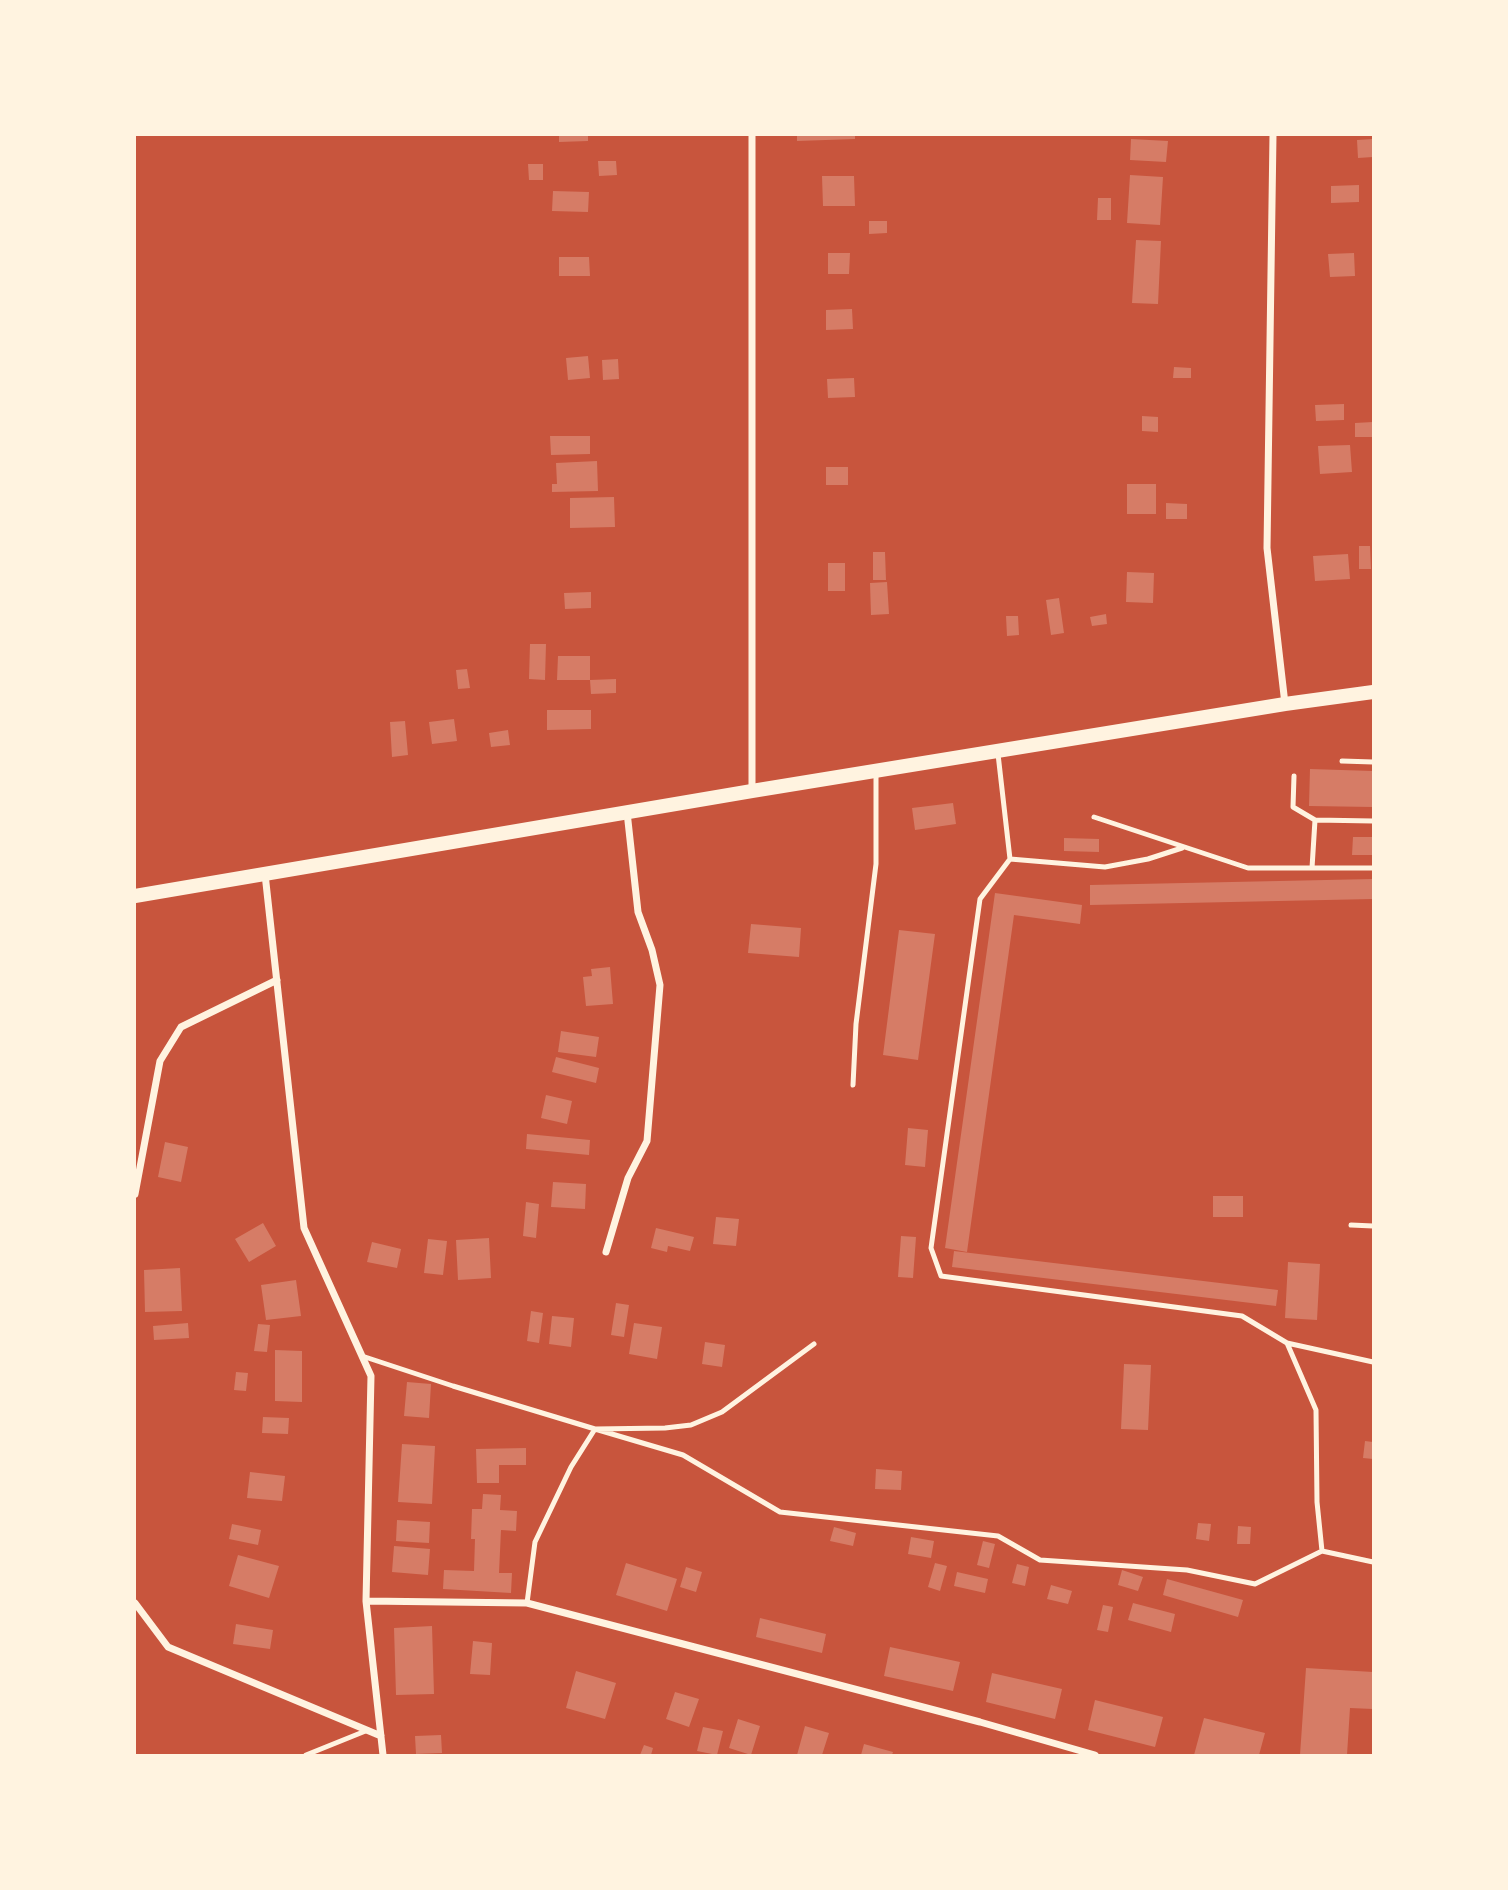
<!DOCTYPE html>
<style>
body{margin:0}
#map{position:relative;width:1508px;height:1890px;overflow:hidden;background:#c8553d;font-family:"Golos Text",sans-serif}
canvas{display:block}
.frame{position:absolute;inset:0;border:136px solid #fff3e0;pointer-events:none}
</style>
<div id="map">
<canvas width="1508" height="1890"></canvas>
<div class="frame"></div>
</div>
<script>
const ctx = document.querySelector('canvas').getContext('2d');
ctx.lineJoin = 'round';
function paint(path, color) { ctx.fillStyle = color; ctx.fill(path, 'evenodd'); }
const poly = rows => new Path2D(rows.map(r => 'M' + r).join(''));
function trace(path, color, width, dash) { ctx.strokeStyle = color; ctx.lineWidth = width; ctx.lineCap = dash ? 'butt' : 'round'; ctx.setLineDash(dash || []); ctx.stroke(path); }
const building = poly([
 [559,135,588,135,588,141,559,142],
 [797,135,855,135,855,139,797,141],
 [1131,139,1168,141,1166,162,1130,160],
 [1373,139,1373,157,1358,158,1357,140],
 [598,161,616,161,617,175,599,176],
 [528,164,543,164,543,180,529,180],
 [1130,175,1163,177,1160,225,1127,223],
 [822,176,854,176,855,206,823,206],
 [1359,185,1359,202,1331,203,1331,186],
 [553,191,589,192,588,212,552,211],
 [1098,198,1111,198,1111,220,1097,220],
 [869,221,887,221,887,233,869,234],
 [1136,240,1161,241,1158,304,1132,303],
 [828,253,850,253,849,274,828,274],
 [1354,253,1355,276,1330,277,1328,254],
 [559,257,589,257,590,276,559,276],
 [852,309,853,329,826,330,826,310],
 [588,356,590,378,568,380,566,358],
 [618,359,619,379,603,380,602,360],
 [1174,367,1191,368,1191,378,1173,378],
 [854,378,855,397,828,398,827,379],
 [1344,404,1344,420,1316,421,1315,405],
 [1142,416,1158,417,1158,432,1142,431],
 [1373,422,1373,437,1355,437,1355,423],
 [550,436,590,436,590,454,551,455],
 [1350,445,1352,472,1320,474,1318,446],
 [597,461,598,491,552,492,552,484,557,484,556,463],
 [826,467,848,467,848,485,826,485],
 [1127,484,1156,484,1156,514,1127,514],
 [614,497,615,527,570,528,570,498],
 [1166,503,1187,504,1187,519,1166,519],
 [1359,546,1370,546,1371,569,1359,569],
 [873,552,885,552,886,580,873,580],
 [1348,554,1350,579,1315,581,1313,556],
 [828,563,845,563,845,591,828,591],
 [1127,572,1154,573,1153,603,1126,602],
 [887,582,889,614,871,615,870,583],
 [591,592,591,608,565,609,564,593],
 [1059,598,1064,633,1051,635,1046,600],
 [1106,614,1107,624,1092,626,1090,617],
 [1006,616,1018,616,1019,635,1007,636],
 [530,644,546,644,545,680,529,679],
 [558,656,590,656,590,680,557,680],
 [467,669,470,688,458,689,456,670],
 [616,679,616,693,591,694,590,680],
 [547,710,591,710,591,729,547,730],
 [454,719,457,741,432,744,429,722],
 [405,721,408,755,392,757,390,722],
 [508,730,510,745,491,747,489,733],
 [1310,769,1373,771,1373,807,1309,806],
 [953,803,956,824,915,830,912,808],
 [1353,837,1373,837,1373,855,1352,855],
 [1064,838,1099,839,1099,852,1064,851],
 [1373,879,1373,899,1090,905,1090,885],
 [995,893,1082,905,1080,924,1014,915,967,1252,945,1248],
 [751,924,801,928,799,957,748,953],
 [899,930,935,934,918,1060,883,1055],
 [610,967,613,1004,586,1006,583,977,592,976,591,969],
 [561,1031,599,1037,596,1057,558,1052],
 [556,1057,599,1068,596,1083,552,1072],
 [546,1095,572,1101,567,1124,541,1118],
 [908,1128,928,1130,925,1167,905,1165],
 [527,1134,590,1140,589,1155,526,1149],
 [165,1142,188,1147,181,1182,158,1177],
 [553,1182,586,1184,585,1209,551,1207],
 [1213,1196,1243,1196,1243,1217,1213,1217],
 [526,1202,539,1204,536,1238,523,1236],
 [716,1217,739,1219,736,1246,713,1244],
 [263,1223,276,1246,249,1262,235,1239],
 [656,1228,694,1237,690,1251,668,1246,667,1252,651,1248],
 [901,1236,916,1237,913,1278,898,1277],
 [489,1238,491,1278,458,1280,456,1240],
 [428,1239,447,1241,443,1275,424,1273],
 [372,1242,401,1249,397,1268,367,1262],
 [954,1251,1278,1290,1276,1306,952,1267],
 [1288,1262,1320,1264,1317,1320,1285,1318],
 [180,1268,182,1311,145,1312,144,1270],
 [296,1280,301,1316,266,1320,261,1285],
 [616,1303,629,1305,624,1337,611,1335],
 [531,1311,543,1313,539,1343,527,1341],
 [552,1316,574,1318,571,1347,549,1344],
 [188,1323,189,1338,154,1340,153,1326],
 [634,1323,662,1327,657,1359,629,1354],
 [258,1324,270,1325,267,1352,254,1351],
 [705,1342,725,1345,722,1367,702,1364],
 [275,1350,302,1351,302,1402,275,1401],
 [1124,1364,1151,1365,1148,1430,1121,1429],
 [236,1372,248,1373,246,1391,234,1390],
 [407,1382,431,1384,429,1418,404,1416],
 [263,1417,289,1418,288,1434,262,1433],
 [1365,1441,1373,1442,1373,1459,1363,1458],
 [402,1444,435,1446,432,1504,398,1502],
 [526,1448,526,1465,499,1465,499,1483,477,1483,476,1449],
 [876,1469,902,1471,901,1490,875,1489],
 [250,1472,285,1476,282,1501,247,1498],
 [483,1494,501,1495,500,1510,517,1511,516,1531,501,1530,499,1573,512,1573,511,1593,443,1589,444,1570,474,1571,475,1539,471,1539,472,1509,482,1509],
 [397,1520,430,1522,429,1543,396,1541],
 [1198,1523,1211,1524,1209,1541,1196,1539],
 [232,1524,261,1530,258,1545,229,1539],
 [1238,1526,1251,1527,1250,1544,1237,1544],
 [834,1527,856,1533,853,1546,830,1541],
 [911,1537,934,1541,931,1558,908,1554],
 [983,1541,995,1544,989,1568,977,1565],
 [394,1546,430,1549,428,1575,392,1572],
 [238,1555,279,1566,269,1598,229,1586],
 [626,1563,677,1579,667,1611,616,1595],
 [935,1563,947,1566,940,1591,928,1587],
 [1017,1564,1029,1567,1025,1586,1012,1583],
 [686,1567,702,1572,696,1592,680,1587],
 [1122,1570,1143,1577,1138,1591,1118,1585],
 [957,1572,988,1579,985,1593,954,1586],
 [1167,1579,1243,1600,1238,1617,1163,1595],
 [1051,1585,1072,1591,1068,1604,1047,1599],
 [1133,1603,1175,1614,1171,1632,1128,1620],
 [1103,1605,1113,1607,1108,1632,1097,1630],
 [760,1618,826,1634,822,1653,756,1637],
 [236,1624,273,1630,270,1649,233,1644],
 [432,1626,434,1694,396,1695,394,1628],
 [473,1641,492,1643,490,1675,470,1674],
 [890,1647,960,1662,953,1691,884,1676],
 [1306,1668,1373,1672,1373,1709,1350,1708,1347,1755,1300,1755],
 [576,1671,616,1683,605,1719,566,1708],
 [992,1673,1062,1689,1055,1719,986,1702],
 [675,1692,699,1699,689,1727,666,1719],
 [1095,1700,1163,1717,1155,1747,1088,1730],
 [1204,1718,1265,1733,1259,1755,1194,1755],
 [738,1719,760,1726,751,1755,729,1748],
 [805,1726,829,1733,822,1755,797,1755],
 [703,1727,723,1731,717,1755,697,1751],
 [441,1735,442,1753,416,1754,415,1736],
 [864,1744,893,1752,892,1755,861,1755],
 [644,1745,653,1748,651,1755,640,1755]
]);
const service = poly([
 [998,754,1010,859,980,899,931,1248,941,1276,1242,1316,1287,1343,1316,1410,1317,1502,1322,1551],
 [1342,761,1373,762],
 [1294,776,1293,807,1315,820,1373,821],
 [1094,817,1248,868,1373,868],
 [1010,859,1105,867,1148,859,1182,848],
 [1312,868,1315,820],
 [853,1085,856,1024,876,864,876,774],
 [1351,1225,1373,1226],
 [1287,1343,1373,1362],
 [362,1356,453,1386,595,1429,665,1428,691,1425,722,1412,814,1344],
 [527,1603,535,1542,571,1467,595,1429,683,1455,780,1512,998,1536,1040,1560,1187,1570,1255,1584,1322,1551,1373,1562],
 [306,1755,368,1730]
]);
const minor = poly([
 [1273,135,1267,548,1285,704],
 [752,791,752,135],
 [265,874,304,1228,371,1376,366,1601,383,1755],
 [135,1194,160,1061,181,1027,277,980],
 [606,1252,628,1178,647,1141,660,985,652,950,638,912,627,812],
 [366,1601,527,1603,980,1722,1095,1755],
 [135,1603,168,1647,381,1736]
]);
const secondary = poly([
 [135,896,752,791,1285,704,1373,692]
]);
paint(building, '#d67c66');
trace(service, '#fff3e0', 5);
trace(minor, '#fff3e0', 7);
trace(secondary, '#fff3e0', 14);
</script>
